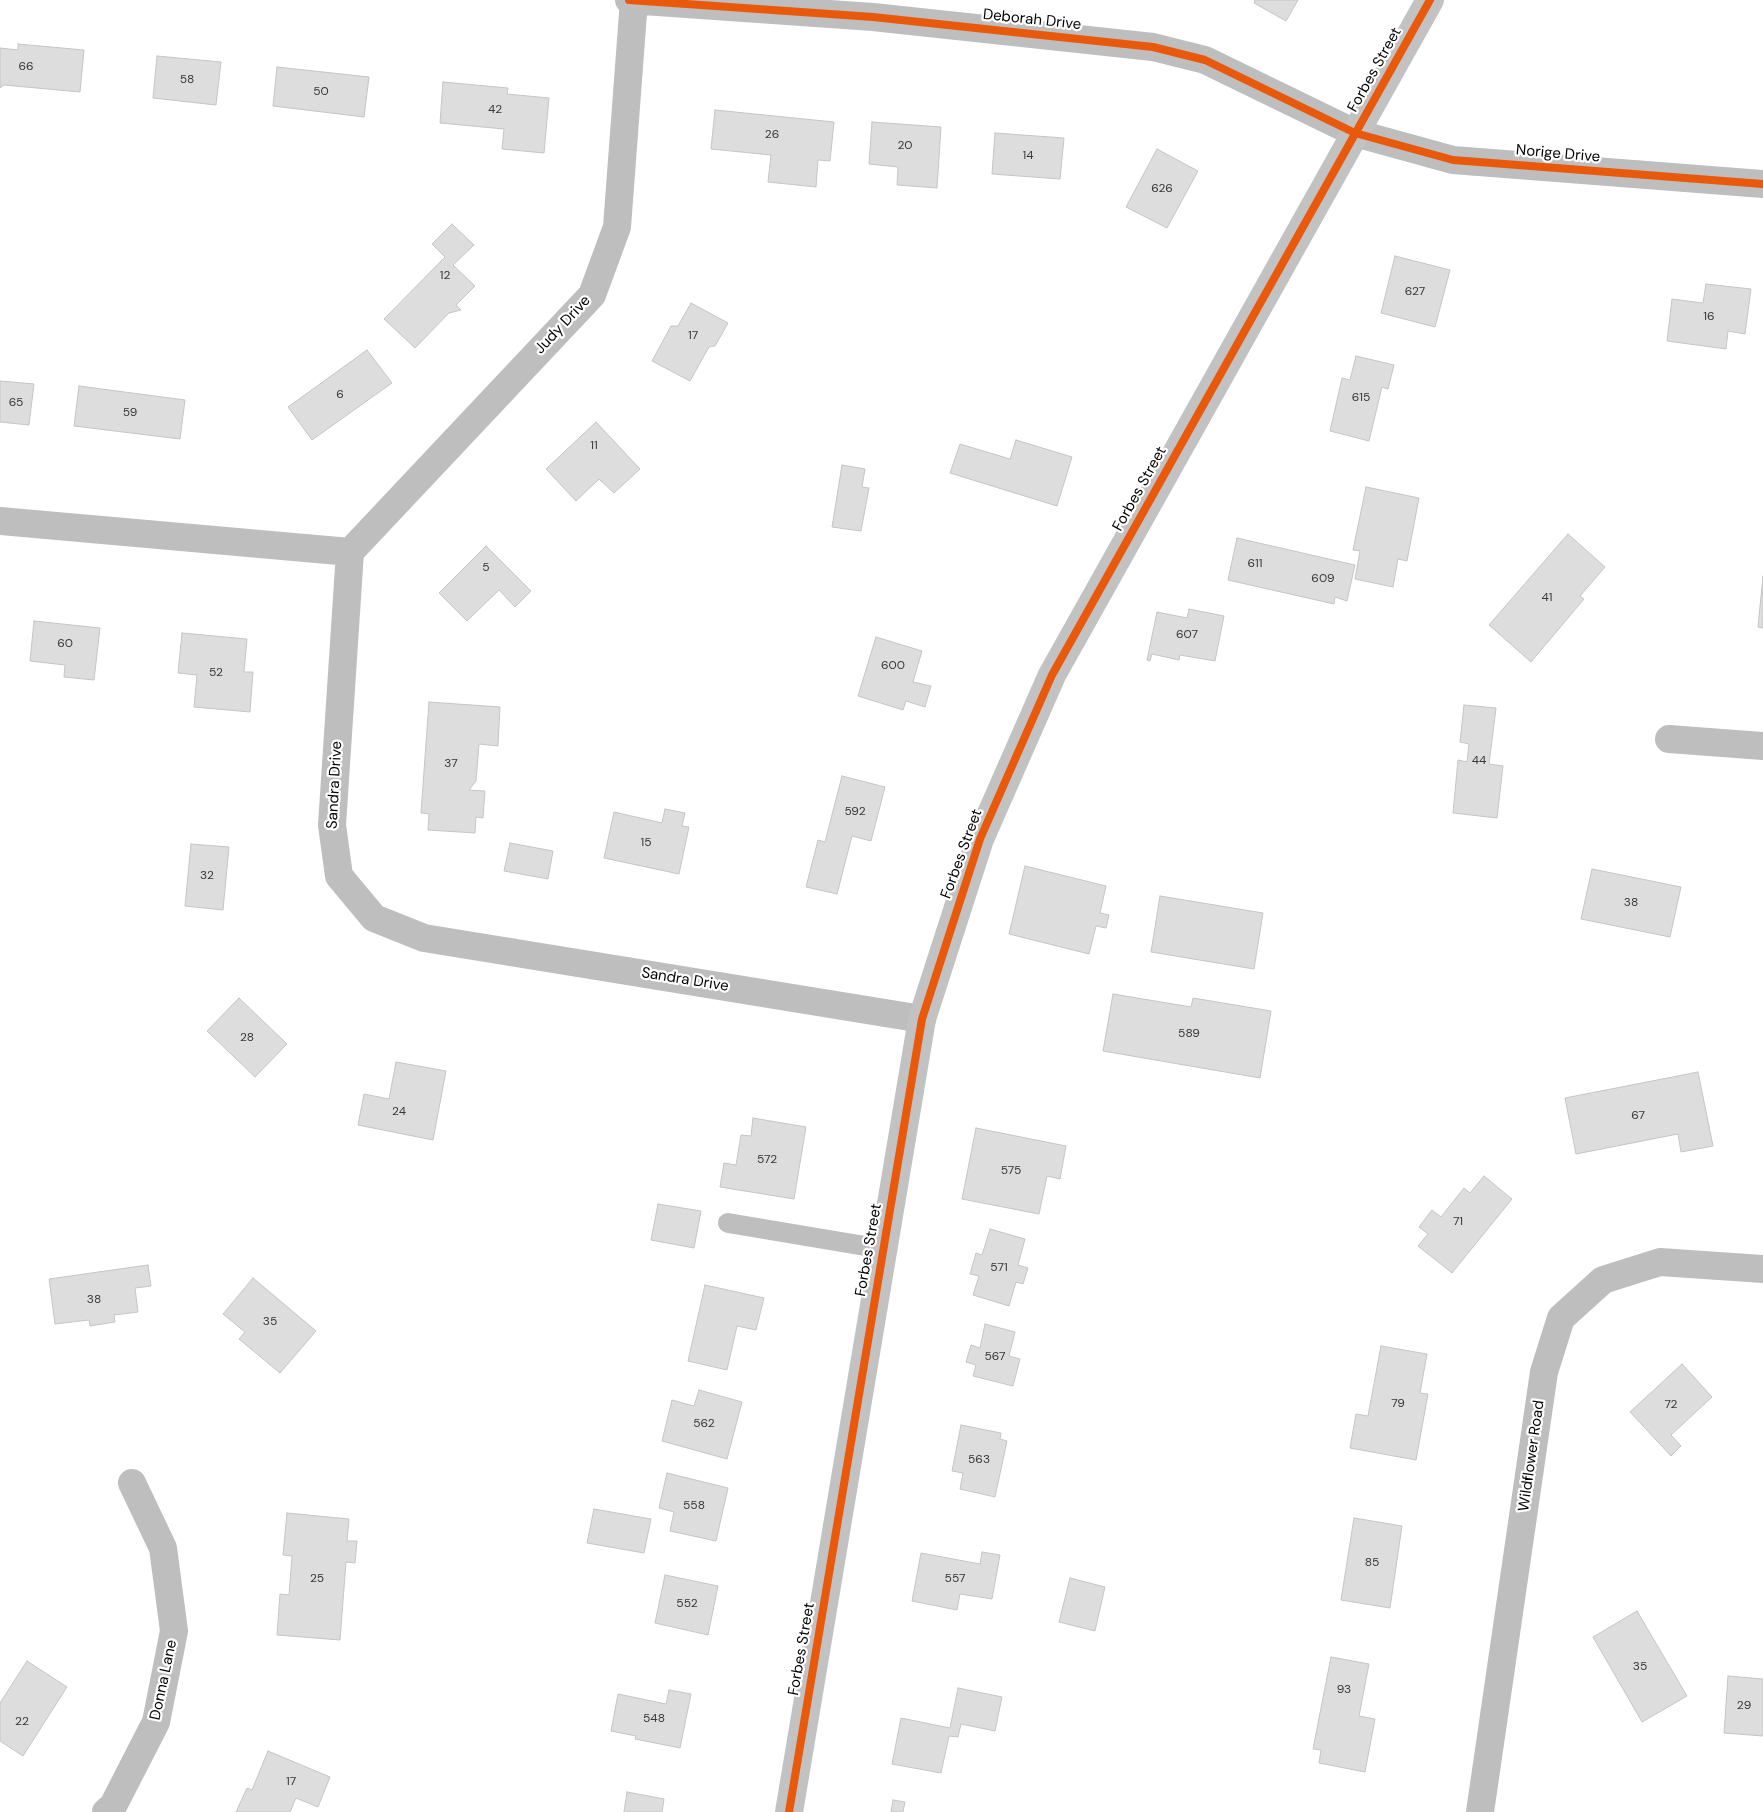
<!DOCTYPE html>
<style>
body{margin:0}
canvas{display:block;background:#fff}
</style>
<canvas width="1763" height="1812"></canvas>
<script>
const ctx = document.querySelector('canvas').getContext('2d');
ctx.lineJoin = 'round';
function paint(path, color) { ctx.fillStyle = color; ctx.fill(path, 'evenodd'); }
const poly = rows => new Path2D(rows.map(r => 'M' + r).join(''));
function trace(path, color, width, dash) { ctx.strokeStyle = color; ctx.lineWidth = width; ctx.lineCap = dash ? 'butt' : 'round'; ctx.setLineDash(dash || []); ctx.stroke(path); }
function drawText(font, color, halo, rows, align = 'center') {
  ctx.font = font + ' "DM Sans",sans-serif'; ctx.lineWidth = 4.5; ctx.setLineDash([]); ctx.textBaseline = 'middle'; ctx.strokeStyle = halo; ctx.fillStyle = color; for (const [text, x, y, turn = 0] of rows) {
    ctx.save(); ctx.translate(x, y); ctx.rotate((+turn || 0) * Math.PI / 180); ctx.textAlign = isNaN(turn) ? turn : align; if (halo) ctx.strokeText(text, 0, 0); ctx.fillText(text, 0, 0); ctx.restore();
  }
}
const building = poly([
 [1255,0,1298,0,1286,21,1254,3,1255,0],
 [18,44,84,50,80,92,4,85,0,88,0,48,18,50,18,44],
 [157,56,221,62,216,105,153,98,157,56],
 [277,67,369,77,364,117,273,106,277,67],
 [443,82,508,88,507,94,549,98,544,153,502,149,504,129,440,123,443,82],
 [715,110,834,122,830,161,818,160,816,187,768,182,771,155,711,149,715,110],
 [872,122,941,127,937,188,897,185,898,167,869,164,872,122],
 [995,133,1064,138,1060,179,992,174,995,133],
 [1157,149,1198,171,1167,228,1126,207,1157,149],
 [452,224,474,245,453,265,475,286,456,305,461,310,449,313,415,348,384,319,445,257,432,244,452,224],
 [1395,256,1450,270,1435,327,1381,313,1395,256],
 [1706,284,1751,289,1745,334,1728,331,1726,349,1667,341,1672,299,1703,303,1706,284],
 [691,303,728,323,715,346,709,347,690,381,652,361,671,326,678,326,691,303],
 [367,350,392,383,312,440,288,407,367,350],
 [1356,356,1394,365,1388,389,1382,387,1369,441,1330,431,1342,378,1350,380,1356,356],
 [0,381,34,384,29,425,0,422,0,381],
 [79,386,185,400,180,439,74,426,79,386],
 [596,422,640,469,614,493,599,479,576,501,546,469,596,422],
 [1016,440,1072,457,1057,506,950,473,960,444,1010,459,1016,440],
 [842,465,865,469,862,487,869,488,861,531,832,527,842,465],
 [1366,487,1419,498,1407,561,1398,559,1393,587,1355,579,1360,551,1353,550,1366,487],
 [1568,534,1605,567,1580,596,1584,599,1531,662,1489,625,1568,534],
 [1237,538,1355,565,1347,601,1335,597,1334,604,1228,580,1237,538],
 [486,546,531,591,515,607,499,590,467,621,439,593,486,546],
 [1763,576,1763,628,1758,627,1763,576],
 [1189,609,1224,616,1215,661,1180,655,1179,660,1152,654,1150,661,1147,660,1157,612,1187,618,1189,609],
 [34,621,100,628,94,680,64,677,65,665,30,661,34,621],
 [182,633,247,639,244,672,253,672,250,712,194,707,197,675,178,673,182,633],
 [876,637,922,651,913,682,931,686,925,707,906,701,903,710,858,696,876,637],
 [429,702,500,707,498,746,479,744,476,781,469,790,485,791,483,818,476,817,475,833,428,830,429,814,421,813,429,702],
 [1464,705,1496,708,1489,764,1503,766,1497,818,1453,813,1458,760,1467,762,1469,744,1460,742,1464,705],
 [842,776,885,787,871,841,852,836,837,894,806,887,818,840,825,842,842,776],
 [665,809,685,813,682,826,689,827,679,874,604,858,614,812,662,823,665,809],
 [510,843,553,851,548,879,504,871,510,843],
 [191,844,229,847,223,910,185,906,191,844],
 [1025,866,1106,886,1100,913,1109,915,1106,928,1096,926,1089,954,1009,934,1025,866],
 [1592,869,1681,887,1670,937,1581,919,1592,869],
 [1160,896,1263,913,1254,969,1151,952,1160,896],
 [1113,994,1191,1007,1193,998,1271,1011,1260,1078,1103,1051,1113,994],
 [239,998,287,1044,255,1077,207,1031,239,998],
 [396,1062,446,1071,433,1140,358,1125,364,1094,389,1099,396,1062],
 [1698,1072,1713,1146,1681,1152,1678,1134,1576,1154,1565,1098,1698,1072],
 [753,1118,806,1127,794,1199,720,1187,724,1163,736,1165,741,1135,751,1136,753,1118],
 [976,1128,1066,1146,1060,1179,1047,1176,1039,1214,962,1199,976,1128],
 [1484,1176,1512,1199,1452,1273,1418,1246,1428,1234,1419,1227,1432,1210,1441,1217,1464,1188,1470,1193,1484,1176],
 [658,1204,701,1211,694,1248,651,1240,658,1204],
 [990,1229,1025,1239,1018,1265,1028,1268,1023,1284,1016,1282,1009,1306,973,1295,979,1276,970,1274,976,1253,982,1255,990,1229],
 [148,1265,151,1286,135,1288,138,1312,114,1315,115,1322,90,1326,89,1320,55,1324,49,1279,148,1265],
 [253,1278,316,1331,280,1373,239,1339,245,1332,223,1314,253,1278],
 [705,1285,764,1298,756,1330,737,1326,727,1370,688,1361,705,1285],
 [985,1324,1015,1332,1009,1356,1020,1359,1013,1386,973,1376,976,1365,966,1362,971,1345,980,1348,985,1324],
 [1381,1346,1427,1354,1420,1393,1428,1394,1416,1460,1350,1448,1356,1414,1368,1416,1381,1346],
 [1682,1364,1712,1397,1671,1435,1681,1446,1671,1456,1630,1412,1682,1364],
 [699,1390,742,1402,727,1459,662,1441,672,1400,694,1406,699,1390],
 [961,1425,1001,1433,1000,1439,1007,1441,995,1497,960,1489,963,1473,952,1471,961,1425],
 [667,1473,728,1488,716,1541,670,1531,674,1512,659,1508,667,1473],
 [594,1509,651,1519,644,1553,587,1543,594,1509],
 [287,1513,349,1519,347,1541,357,1541,355,1563,346,1562,340,1640,277,1635,280,1594,289,1595,292,1556,283,1555,287,1513],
 [1354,1518,1402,1526,1390,1608,1341,1600,1354,1518],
 [982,1552,1000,1555,992,1599,960,1594,957,1610,912,1601,921,1553,980,1564,982,1552],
 [665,1575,718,1586,708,1635,655,1623,665,1575],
 [1070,1578,1105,1587,1095,1631,1059,1622,1070,1578],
 [1637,1611,1687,1696,1642,1722,1593,1637,1637,1611],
 [1331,1657,1369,1664,1359,1716,1375,1719,1365,1772,1319,1763,1321,1750,1313,1749,1331,1657],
 [27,1661,67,1687,23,1756,0,1741,0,1703,27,1661],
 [1728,1676,1763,1679,1763,1736,1724,1733,1728,1676],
 [958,1688,1002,1697,995,1731,961,1724,958,1737,949,1736,941,1773,892,1764,901,1718,950,1728,958,1688],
 [669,1690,691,1694,680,1748,635,1739,636,1736,611,1731,618,1694,666,1704,669,1690],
 [268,1751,330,1777,318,1807,296,1798,290,1812,236,1812,247,1788,252,1790,268,1751],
 [627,1792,664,1799,662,1812,624,1812,627,1792],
 [893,1800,905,1802,903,1812,891,1812,893,1800]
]);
const service = poly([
 [728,1223,883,1249]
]);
const minor = poly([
 [629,0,873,17,1153,47,1205,60,1355,133,1453,160,1763,184],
 [0,521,350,552],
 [350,552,332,825,339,876,374,918,424,938,922,1019],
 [350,552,592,295,617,227,634,0],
 [1669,739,1763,746],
 [106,1812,113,1806,156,1722,174,1631,163,1548,132,1483],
 [1480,1812,1544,1372,1561,1318,1603,1280,1660,1262,1763,1269]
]);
const secondary = poly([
 [789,1812,922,1019,980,839,1052,675,1430,0]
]);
const cycleway = poly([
 [629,0,873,17,1153,47,1205,60,1355,133,1453,160,1763,184],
 [789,1812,922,1019,980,839,1052,675,1430,0]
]);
const numberNames = [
 ["66",26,67],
 ["58",187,80],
 ["50",321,92],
 ["42",495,110],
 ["26",772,135],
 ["20",905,146],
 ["14",1028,156],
 ["626",1162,189],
 ["12",445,276],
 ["627",1415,292],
 ["16",1709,317],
 ["17",693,336],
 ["6",340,395],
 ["615",1361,398],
 ["65",16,403],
 ["59",130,413],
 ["11",594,446],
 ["611",1255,564],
 ["5",486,568],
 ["609",1323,579],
 ["41",1547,598],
 ["607",1187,635],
 ["60",65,644],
 ["600",893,666],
 ["52",216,673],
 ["44",1479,761],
 ["37",451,764],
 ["592",855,812],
 ["15",646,843],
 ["32",207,876],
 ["38",1631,903],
 ["589",1189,1034],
 ["28",247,1038],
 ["24",399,1112],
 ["67",1638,1116],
 ["572",767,1160],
 ["575",1011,1171],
 ["71",1458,1222],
 ["571",999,1268],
 ["38",94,1300],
 ["35",270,1322],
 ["567",995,1357],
 ["79",1398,1404],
 ["72",1671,1405],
 ["562",704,1424],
 ["563",979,1460],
 ["558",694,1506],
 ["85",1372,1563],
 ["25",317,1579],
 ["557",955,1579],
 ["552",687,1604],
 ["35",1640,1667],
 ["93",1344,1690],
 ["29",1744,1706],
 ["548",654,1719],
 ["22",22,1722],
 ["17",291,1782]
];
const streetNames = [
 ["Deborah Drive",1032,20,6],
 ["Forbes Street",1375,70,-61],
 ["Norige Drive",1558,154,5],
 ["Judy Drive",563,325,-47],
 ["Forbes Street",1140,489,-61],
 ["Sandra Drive",335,785,-87],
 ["Forbes Street",962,854,-70],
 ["Sandra Drive",685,980,9],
 ["Forbes Street",869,1250,-80],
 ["Wildflower Road",1532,1456,-82],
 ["Forbes Street",802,1649,-80],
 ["Donna Lane",164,1680,-78]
];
paint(building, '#ddd');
trace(building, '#c5c5c5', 1);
trace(service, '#bebebe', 20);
trace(minor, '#bebebe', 28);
trace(secondary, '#c2c2c2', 28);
trace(cycleway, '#e8590c', 8);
drawText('12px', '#373737', null, numberNames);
drawText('15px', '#000', '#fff', streetNames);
</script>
